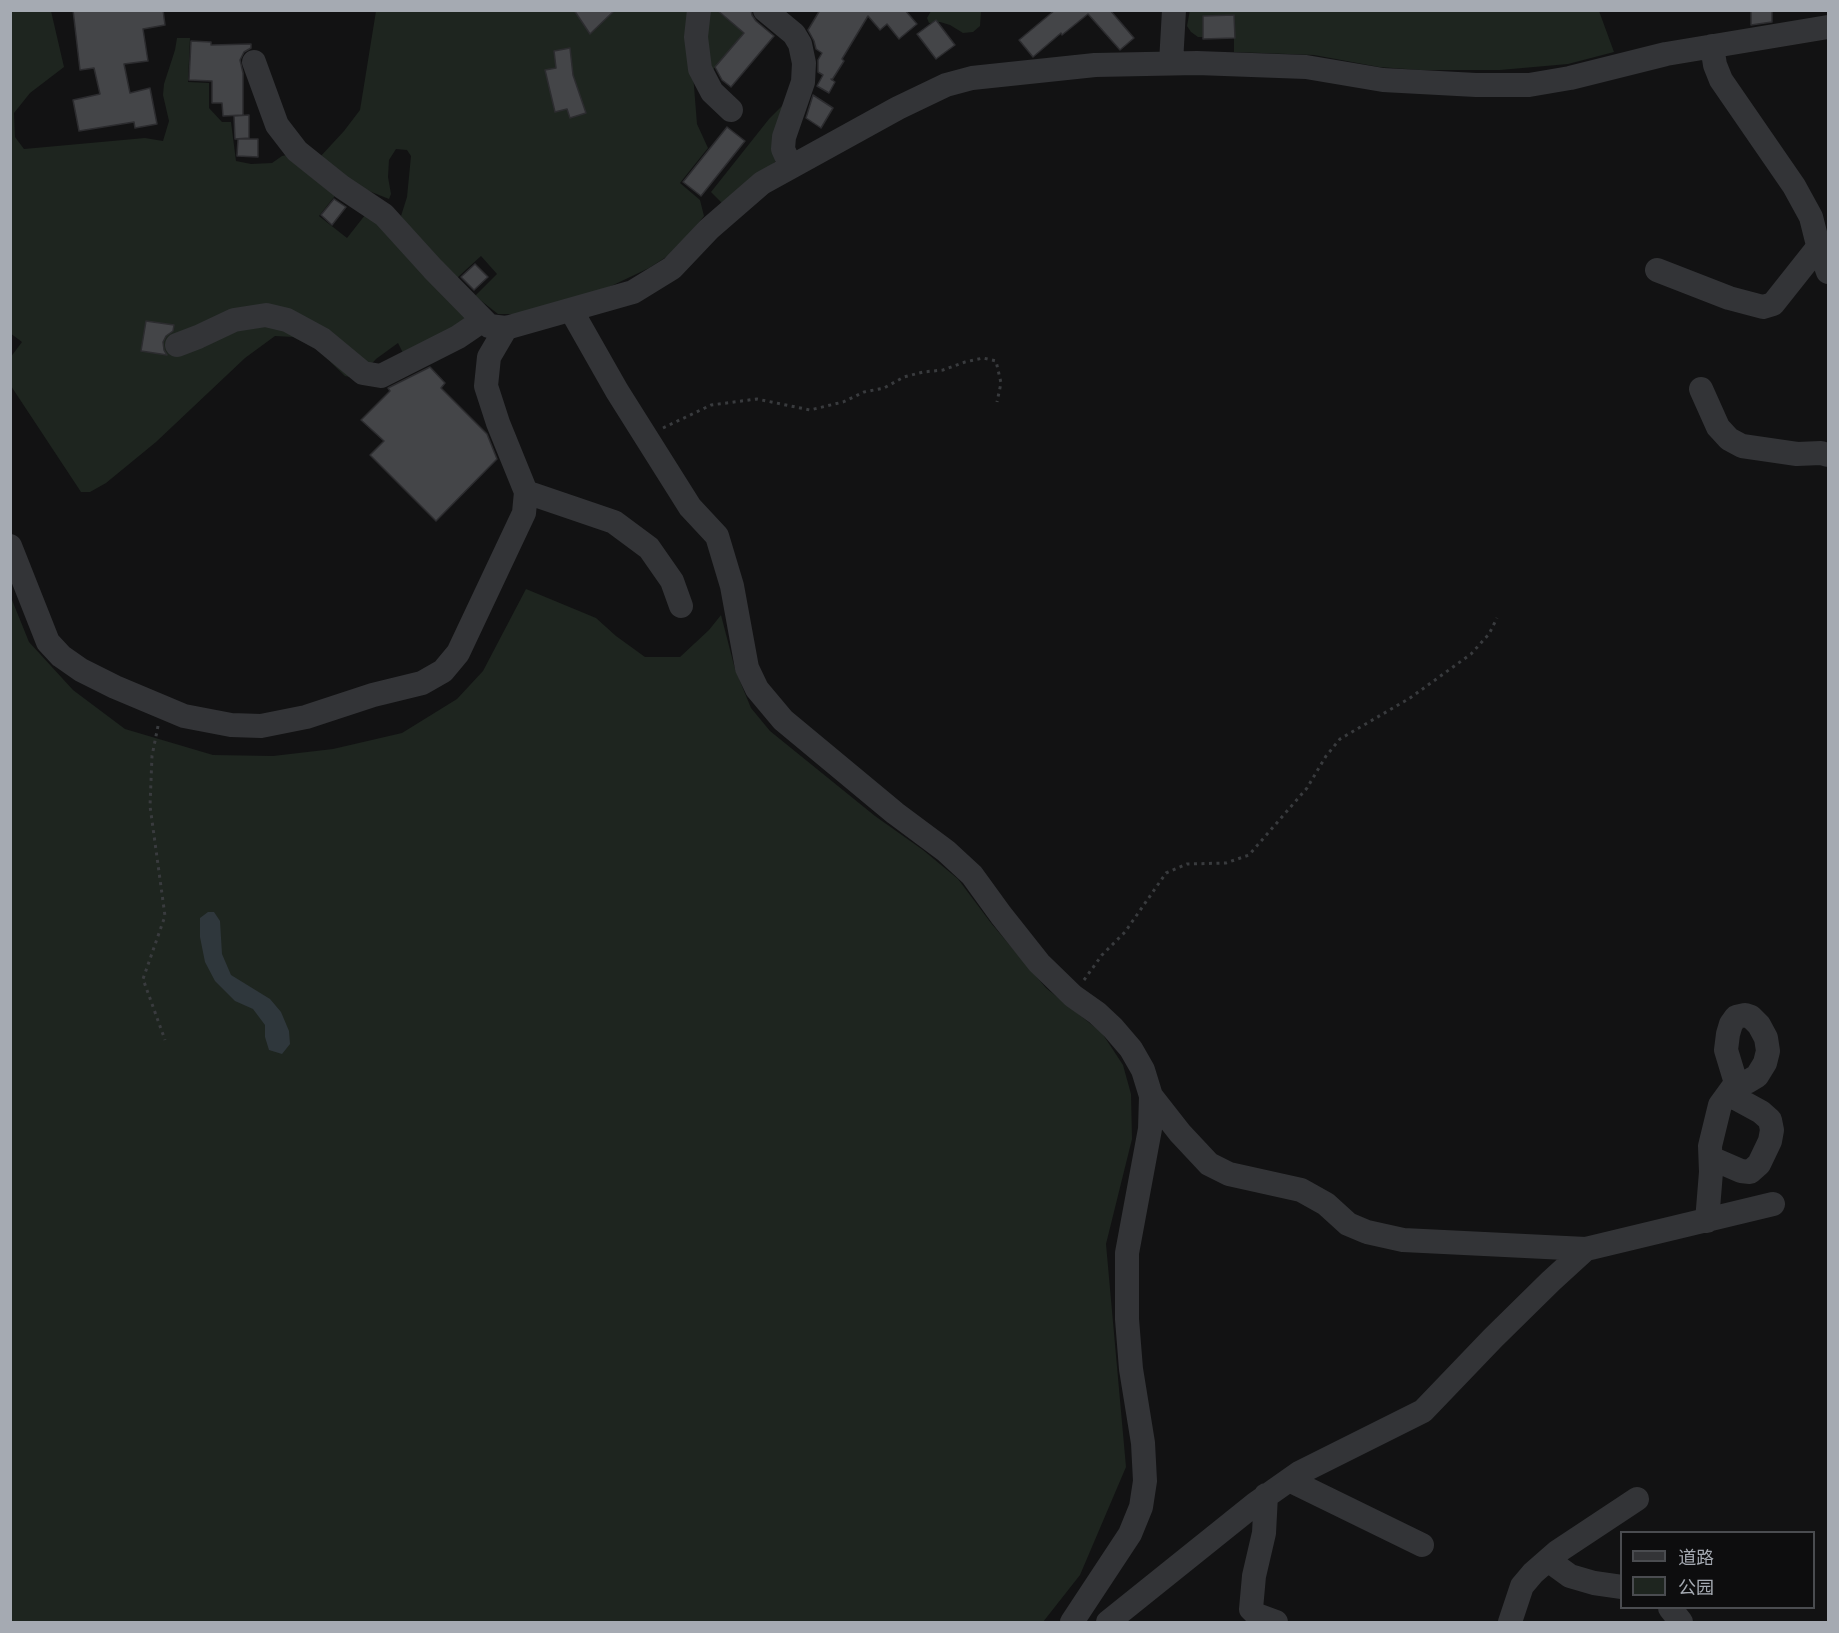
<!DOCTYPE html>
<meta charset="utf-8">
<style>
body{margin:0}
#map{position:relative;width:1839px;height:1633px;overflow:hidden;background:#121213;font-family:Signika,"Noto Sans SC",sans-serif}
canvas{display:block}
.frame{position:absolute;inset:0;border:12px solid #a5aab2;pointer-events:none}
.legend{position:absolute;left:1620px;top:1531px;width:195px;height:78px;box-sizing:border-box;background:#0d0d0e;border:2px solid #4a4c50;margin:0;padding:8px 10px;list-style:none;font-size:18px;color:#a5aab2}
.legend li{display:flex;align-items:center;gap:12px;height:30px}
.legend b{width:30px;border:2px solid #4a4c50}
</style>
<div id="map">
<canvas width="1839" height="1633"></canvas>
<div class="frame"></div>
<ul class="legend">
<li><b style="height:8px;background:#333437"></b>道路</li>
<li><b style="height:16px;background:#1e251f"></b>公园</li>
</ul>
</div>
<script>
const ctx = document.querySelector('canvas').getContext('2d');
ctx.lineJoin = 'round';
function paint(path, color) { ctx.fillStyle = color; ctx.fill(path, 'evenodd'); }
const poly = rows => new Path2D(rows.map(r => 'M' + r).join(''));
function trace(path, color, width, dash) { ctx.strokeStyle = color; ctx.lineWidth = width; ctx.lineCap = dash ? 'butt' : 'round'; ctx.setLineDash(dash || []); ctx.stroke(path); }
const green = poly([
 [1190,10,1599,11,1614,52,1568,64,1500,70,1420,70,1379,67,1314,55,1234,52,1234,15,1203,16,1203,37,1198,37,1191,32,1187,26],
 [11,11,51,11,64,67,30,93,14,113,15,137,24,149,145,138,163,141,169,121,163,95,164,84,175,50,177,38,190,38,188,82,209,83,209,108,222,122,231,122,236,161,251,164,272,163,282,156,287,155,338,192,319,216,347,238,369,210,473,316,406,359,398,343,376,359,358,379,345,376,317,349,293,337,275,336,245,358,156,442,106,483,90,492,81,492,11,386,10,358,22,342,10,333],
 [376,11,688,11,697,124,708,148,680,183,700,200,704,216,677,250,649,268,607,288,519,314,498,314,475,296,497,274,481,256,457,278,405,223,401,216,407,197,411,156,407,150,396,149,389,160,388,177,391,194,389,199,359,187,320,157,344,131,360,110],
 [706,11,720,11,719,12,744,33,712,71,702,32],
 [931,11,981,11,980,26,973,32,963,33,950,25,940,22,929,23,927,18],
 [793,95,779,157,775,162,724,205,711,192,769,119],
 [526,589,596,618,616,636,645,657,680,657,709,630,721,615,735,669,751,708,770,731,875,816,923,850,958,879,991,923,1046,988,1102,1033,1123,1065,1131,1094,1132,1139,1106,1244,1126,1467,1080,1575,1043,1622,11,1622,10,595,29,642,73,690,125,729,213,755,273,756,333,749,402,733,457,699,483,671]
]);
const water = poly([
 [208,912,214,912,220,921,222,954,231,975,270,999,281,1012,289,1031,290,1044,282,1054,269,1050,265,1037,265,1025,253,1009,235,1001,215,981,205,962,200,937,200,918]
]);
const building = poly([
 [73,10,163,10,165,25,143,29,148,61,124,64,130,93,150,88,157,124,135,128,134,122,79,131,73,100,100,94,94,68,80,70,73,10],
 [574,10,615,10,590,34,574,10],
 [717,10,751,10,752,15,756,21,774,36,731,87,722,80,715,67,744,33,717,10],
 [820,10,905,10,917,24,899,39,887,24,880,30,868,16,842,59,844,61,832,80,831,79,835,82,829,93,817,86,823,75,818,72,818,60,822,53,816,49,814,41,808,30,820,10],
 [1055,10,1110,10,1134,38,1120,50,1088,14,1062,35,1061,33,1033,57,1019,40,1055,10],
 [1751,10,1772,10,1772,22,1751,25,1751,10],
 [1234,15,1235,38,1203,39,1203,16,1234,15],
 [936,20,955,45,936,59,917,34,936,20],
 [191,41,211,42,211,45,251,44,251,48,244,52,240,60,243,73,243,115,223,116,222,103,212,103,212,81,189,80,191,41],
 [570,48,573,75,586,113,570,118,567,109,555,112,545,70,556,68,554,51,570,48],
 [813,95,833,108,821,128,806,118,813,95],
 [249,115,249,138,235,139,234,116,249,115],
 [727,127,745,141,701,196,683,182,727,127],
 [238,139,258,139,258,157,237,156,238,139],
 [334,199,346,207,332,225,321,215,334,199],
 [475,264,488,277,474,290,461,277,475,264],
 [146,321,174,325,173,331,166,336,163,342,164,350,167,355,141,351,146,321],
 [430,367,445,383,441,388,487,434,497,459,436,521,370,455,384,441,361,420,390,391,388,388,430,367]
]);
const path = poly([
 [663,428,711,405,757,399,810,410,843,402,864,392,884,388,904,377,923,372,943,370,965,362,983,358,996,361,1001,383,997,402],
 [158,726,152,756,150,806,165,916,143,979,165,1040],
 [1084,980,1102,955,1125,932,1166,873,1187,864,1226,863,1249,855,1307,788,1326,756,1340,739,1410,698,1471,654,1489,634,1497,618]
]);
const minor = poly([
 [699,10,696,37,700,69,712,92,731,110],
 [765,10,794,34,800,44,804,63,803,82,784,137,783,149,791,167],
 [1712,46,1715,65,1721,80,1794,186,1811,217,1817,241,1828,272],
 [254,62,277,125,297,151,342,187,384,215,433,269,489,326,506,328,633,292,672,268,709,229,762,183,898,108,946,85,972,78,1095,65,1197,63,1306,67,1383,80,1476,85,1529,85,1570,78,1666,54,1828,27],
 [1171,63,1174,10],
 [1657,270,1729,298,1763,307,1773,304,1819,246],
 [571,310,617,391,690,507,717,536,732,586,747,668,757,689,783,720,895,813,946,851,972,875,1001,915,1039,963,1073,996,1097,1013,1113,1028,1131,1049,1143,1070,1151,1096,1150,1129,1127,1253,1127,1319,1131,1369,1143,1443,1145,1481,1141,1507,1130,1534,1072,1622],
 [177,345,198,337,234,320,266,315,287,320,322,339,363,373,381,376,458,337,483,320],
 [1701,389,1718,427,1729,439,1742,446,1797,454,1821,453,1828,455],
 [526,492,614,522,649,548,672,581,681,606],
 [10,546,48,642,61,656,81,670,115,687,184,716,231,725,261,726,306,717,373,695,422,683,443,671,458,653,524,513,526,492,498,423,486,386,489,357,506,328],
 [1151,1096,1180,1133,1209,1164,1229,1174,1301,1190,1326,1204,1348,1224,1367,1232,1403,1240,1586,1249,1773,1204],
 [1711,1158,1741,1171,1750,1172,1759,1164,1770,1141,1772,1130,1770,1120,1761,1112,1728,1094],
 [1707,1221,1711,1172,1710,1146,1720,1105,1736,1083,1747,1082,1757,1076,1765,1063,1768,1051,1766,1038,1759,1025,1751,1017,1745,1015,1736,1017,1731,1024,1728,1034,1726,1050,1736,1083],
 [1289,1480,1422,1545],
 [1266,1495,1264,1533,1254,1576,1251,1609,1257,1615,1276,1622],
 [1548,1560,1570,1576,1594,1583,1622,1587],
 [1670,1608,1681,1622],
 [1108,1622,1255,1504,1299,1473,1423,1411,1493,1338,1551,1281,1586,1249],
 [1510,1622,1522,1586,1533,1573,1557,1552,1637,1499]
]);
paint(green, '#1e251f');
paint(water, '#2f373c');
paint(building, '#444548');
trace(building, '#2c2c2f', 1.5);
trace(path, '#393b3e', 3, [3, 4.5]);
trace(minor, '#333437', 24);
</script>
